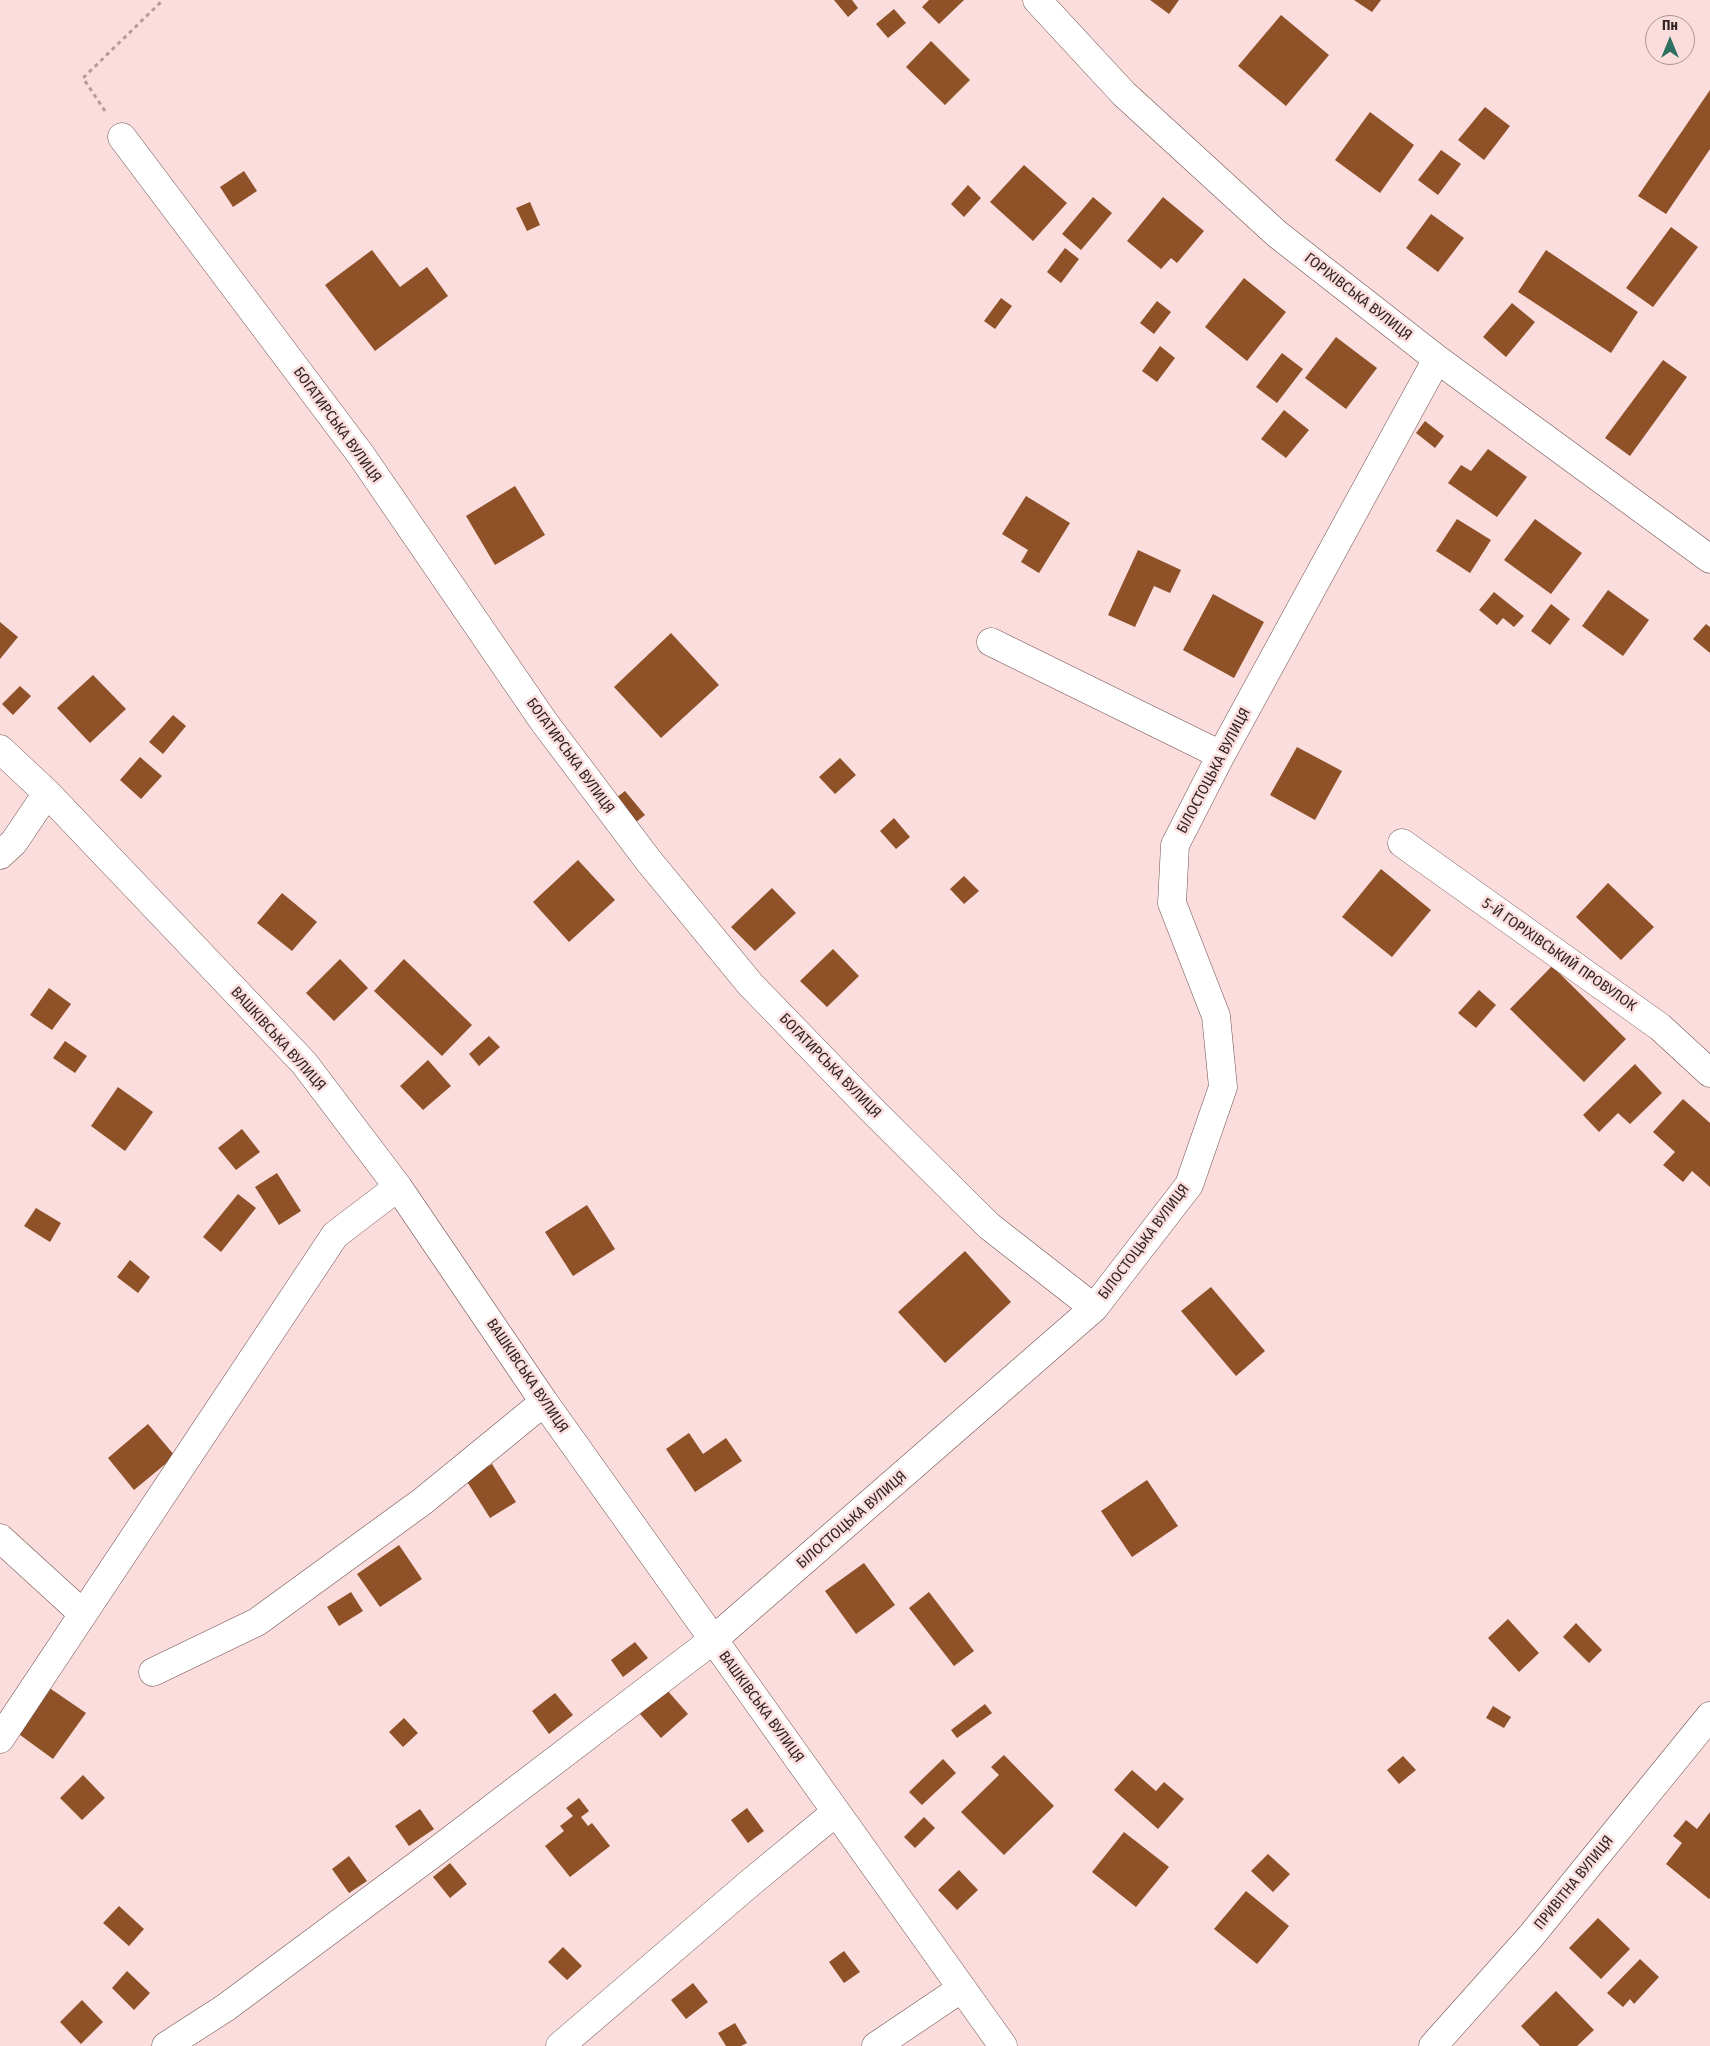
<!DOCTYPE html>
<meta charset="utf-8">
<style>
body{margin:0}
#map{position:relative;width:1710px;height:2046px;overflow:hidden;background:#fadddc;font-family:"Fira Sans Condensed",sans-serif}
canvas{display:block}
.north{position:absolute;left:1645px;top:15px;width:50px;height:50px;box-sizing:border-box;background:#fadddc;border:1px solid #aa9392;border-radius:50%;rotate:0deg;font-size:14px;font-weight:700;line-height:20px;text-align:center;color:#322524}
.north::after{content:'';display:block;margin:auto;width:18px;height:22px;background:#2e7061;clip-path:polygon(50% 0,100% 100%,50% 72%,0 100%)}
</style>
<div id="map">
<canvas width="1710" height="2046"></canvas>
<div class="north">Пн</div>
</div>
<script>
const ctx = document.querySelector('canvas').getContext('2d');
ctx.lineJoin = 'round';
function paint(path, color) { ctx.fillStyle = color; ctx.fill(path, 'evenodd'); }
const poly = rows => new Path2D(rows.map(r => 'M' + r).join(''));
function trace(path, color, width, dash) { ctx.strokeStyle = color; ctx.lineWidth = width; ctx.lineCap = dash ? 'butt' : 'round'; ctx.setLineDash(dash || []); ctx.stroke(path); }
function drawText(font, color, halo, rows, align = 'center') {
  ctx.font = font + ' "Fira Sans Condensed",sans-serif'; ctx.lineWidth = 5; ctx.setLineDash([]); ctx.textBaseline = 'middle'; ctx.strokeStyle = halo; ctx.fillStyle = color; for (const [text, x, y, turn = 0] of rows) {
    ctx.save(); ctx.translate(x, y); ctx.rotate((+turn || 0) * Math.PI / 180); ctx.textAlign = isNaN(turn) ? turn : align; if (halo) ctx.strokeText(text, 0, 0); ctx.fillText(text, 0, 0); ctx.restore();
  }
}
const building = poly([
 [834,0,852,0,858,8,848,17],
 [929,0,964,0,939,24,922,7],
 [1150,0,1179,0,1169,14],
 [1354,0,1381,0,1372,12],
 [894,9,906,23,888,38,876,24],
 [1281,15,1329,55,1286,106,1238,66],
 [931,41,970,80,945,105,906,67],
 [1710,90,1710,149,1666,214,1638,196],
 [1485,107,1510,126,1484,160,1458,140],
 [1370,112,1414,145,1380,193,1335,160],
 [1441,150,1461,164,1438,195,1418,180],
 [1024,165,1067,203,1033,241,990,202],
 [244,171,257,191,233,207,220,187],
 [968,185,981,198,964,217,951,204],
 [1093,197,1112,213,1081,250,1062,234],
 [1163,197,1204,231,1177,263,1171,258,1161,269,1127,241],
 [530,202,540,225,527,231,516,208],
 [1431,214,1464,238,1438,272,1406,248],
 [1671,227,1698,247,1653,307,1626,288],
 [1065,248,1079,259,1061,283,1047,272],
 [372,250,400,287,427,267,448,296,375,351,325,285],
 [1546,250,1638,312,1611,353,1518,292],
 [1244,278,1286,312,1247,361,1205,327],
 [1001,298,1012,306,995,329,984,321],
 [1157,301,1171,312,1154,334,1140,323],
 [1512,303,1535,322,1506,357,1483,337],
 [1336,337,1377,368,1346,409,1305,378],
 [1160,346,1175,358,1157,382,1142,371],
 [1282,353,1303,369,1277,403,1256,387],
 [1663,360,1687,377,1630,456,1605,438],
 [1284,410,1309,430,1286,458,1261,439],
 [1425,421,1444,436,1435,448,1416,433],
 [1488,449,1527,477,1497,517,1448,483,1461,465,1471,471],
 [515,486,545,535,495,565,466,516],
 [1026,496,1070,523,1039,573,1021,562,1028,550,1002,534],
 [1457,519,1491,540,1470,573,1436,551],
 [1535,519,1582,553,1551,594,1504,560],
 [1138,550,1181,570,1170,593,1154,586,1135,627,1108,615],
 [1608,590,1649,620,1623,656,1582,626],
 [1494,592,1524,616,1514,627,1503,618,1497,625,1479,610],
 [1213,594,1264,622,1234,678,1183,650],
 [1551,604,1570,619,1550,645,1531,631],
 [0,622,18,637,0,659],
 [1706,624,1710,627,1710,653,1693,639],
 [671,633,719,685,661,738,614,687],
 [93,675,126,709,90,743,57,708],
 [20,686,31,696,13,715,2,704],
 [173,715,186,726,163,754,149,742],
 [1297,747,1342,771,1315,820,1270,795],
 [140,757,162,776,141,799,120,780],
 [840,758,856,775,835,794,819,777],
 [625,791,645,815,631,826,612,801],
 [894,818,910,837,896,849,880,831],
 [578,860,615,900,569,942,533,902],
 [1381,869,1431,910,1392,957,1342,917],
 [964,876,979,891,964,904,950,889],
 [1608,883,1654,927,1621,960,1576,917],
 [772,888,796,913,755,951,731,927],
 [282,893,317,922,292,951,257,923],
 [833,949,859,976,827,1007,800,981],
 [340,959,368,988,334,1021,306,993],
 [404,959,472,1025,442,1056,374,991],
 [1552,966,1626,1039,1584,1082,1510,1009],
 [49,988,71,1004,52,1030,30,1015],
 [1479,990,1496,1005,1476,1028,1458,1013],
 [489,1036,500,1047,479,1066,469,1054],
 [65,1041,87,1056,75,1073,53,1058],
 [428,1060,451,1086,423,1110,400,1086],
 [1635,1064,1662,1093,1630,1124,1618,1113,1599,1132,1583,1115],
 [118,1087,153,1112,125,1151,91,1126],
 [1683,1099,1710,1123,1710,1187,1692,1171,1683,1182,1663,1165,1675,1152,1653,1132],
 [242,1129,260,1152,236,1170,218,1148],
 [277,1173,301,1211,279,1225,255,1187],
 [238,1194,256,1208,221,1252,203,1237],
 [587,1205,615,1249,573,1276,545,1232],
 [36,1208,61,1223,50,1242,24,1226],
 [965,1251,1011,1302,945,1363,898,1312],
 [130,1260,150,1277,138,1293,117,1277],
 [1211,1287,1265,1351,1236,1376,1181,1311],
 [148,1424,175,1456,134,1490,108,1458],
 [689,1433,703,1454,726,1438,742,1461,695,1492,666,1449],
 [492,1464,516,1502,490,1518,466,1480],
 [1147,1480,1178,1526,1132,1557,1101,1511],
 [399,1545,422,1579,380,1607,357,1574],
 [864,1563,895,1605,856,1634,825,1591],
 [351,1592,363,1611,339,1626,327,1607],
 [929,1592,974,1651,954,1666,909,1608],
 [1508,1619,1539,1653,1519,1672,1488,1638],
 [1576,1623,1602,1650,1589,1663,1563,1637],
 [635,1642,648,1658,623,1677,611,1660],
 [48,1687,86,1713,53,1759,16,1732],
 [667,1690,688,1714,661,1738,640,1714],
 [555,1693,573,1715,549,1734,532,1711],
 [985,1704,992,1713,957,1738,951,1730],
 [1493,1706,1511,1717,1504,1728,1486,1718],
 [404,1718,418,1733,403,1747,389,1732],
 [1004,1755,1054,1806,1004,1855,961,1812,999,1775,991,1767],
 [1403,1756,1416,1770,1399,1784,1387,1770],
 [943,1759,956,1773,922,1805,909,1792],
 [1132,1770,1156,1791,1164,1782,1184,1799,1158,1829,1114,1790],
 [83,1775,105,1798,82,1820,60,1798],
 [579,1798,589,1811,581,1817,588,1826,592,1823,610,1846,570,1877,545,1846,564,1831,560,1826,573,1816,566,1808],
 [747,1808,764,1831,748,1843,731,1820],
 [420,1809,434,1829,409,1846,395,1826],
 [1710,1812,1710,1898,1709,1899,1666,1864,1682,1843,1673,1836,1686,1820,1697,1829],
 [924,1817,935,1828,915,1848,904,1837],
 [1124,1832,1169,1867,1136,1907,1092,1872],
 [1268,1854,1290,1874,1273,1892,1251,1871],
 [349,1856,367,1881,349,1893,332,1869],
 [450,1863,467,1884,450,1898,433,1877],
 [959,1870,978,1890,957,1910,938,1890],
 [1246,1891,1289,1926,1257,1964,1214,1929],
 [119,1906,144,1929,129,1946,103,1923],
 [1598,1918,1630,1949,1601,1979,1569,1948],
 [563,1947,582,1966,567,1980,548,1962],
 [844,1951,860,1972,844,1983,829,1962],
 [1640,1959,1659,1977,1634,2004,1630,1999,1623,2007,1607,1993],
 [127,1971,150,1993,134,2010,112,1988],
 [693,1983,708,2002,686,2019,671,2000],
 [1556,1991,1594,2030,1577,2046,1540,2046,1521,2026],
 [82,2000,103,2022,81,2044,60,2022],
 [735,2023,747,2043,741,2046,726,2046,718,2033]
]);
const path = poly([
 [105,111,83,78,163,0]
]);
const minor = poly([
 [1037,0,1124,94,1277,234,1437,359,1710,559],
 [122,137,361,455,544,722,648,860,750,984,872,1110,989,1226,1094,1308],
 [991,642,1221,755],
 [0,749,47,793,304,1063,398,1187,544,1402,1003,2046],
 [1402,843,1660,1027,1710,1073],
 [0,855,14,842,47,793],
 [0,1538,82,1613],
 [153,1672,257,1622,423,1501,544,1402],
 [0,1739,335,1235,398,1187],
 [166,2046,225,2008,439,1849,713,1640,1094,1308,1189,1185,1223,1087,1216,1016,1172,903,1175,845,1221,755,1437,359],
 [560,2046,750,1883,836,1812],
 [876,2046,962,1988],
 [1433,2046,1531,1936,1710,1716]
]);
const streetNames = [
 ["ГОРІХІВСЬКА ВУЛИЦЯ",1358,297,38],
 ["БОГАТИРСЬКА ВУЛИЦЯ",337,425,54],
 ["БОГАТИРСЬКА ВУЛИЦЯ",570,756,54],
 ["БІЛОСТОЦЬКА ВУЛИЦЯ",1214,771,-62],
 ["5-Й ГОРІХІВСЬКИЙ ПРОВУЛОК",1559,955,35],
 ["ВАШКІВСЬКА ВУЛИЦЯ",278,1039,48],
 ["БОГАТИРСЬКА ВУЛИЦЯ",830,1066,46],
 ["БІЛОСТОЦЬКА ВУЛИЦЯ",1144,1242,-53],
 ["ВАШКІВСЬКА ВУЛИЦЯ",527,1376,56],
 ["БІЛОСТОЦЬКА ВУЛИЦЯ",852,1520,-41],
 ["ВАШКІВСЬКА ВУЛИЦЯ",761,1707,54],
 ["ПРИВІТНА ВУЛИЦЯ",1574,1883,-51]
];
paint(building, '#8e5128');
trace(minor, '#715351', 29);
trace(path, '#b39c9b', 3, [4, 4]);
trace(minor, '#fff', 28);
drawText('15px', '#322524', '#fadddc', streetNames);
</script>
